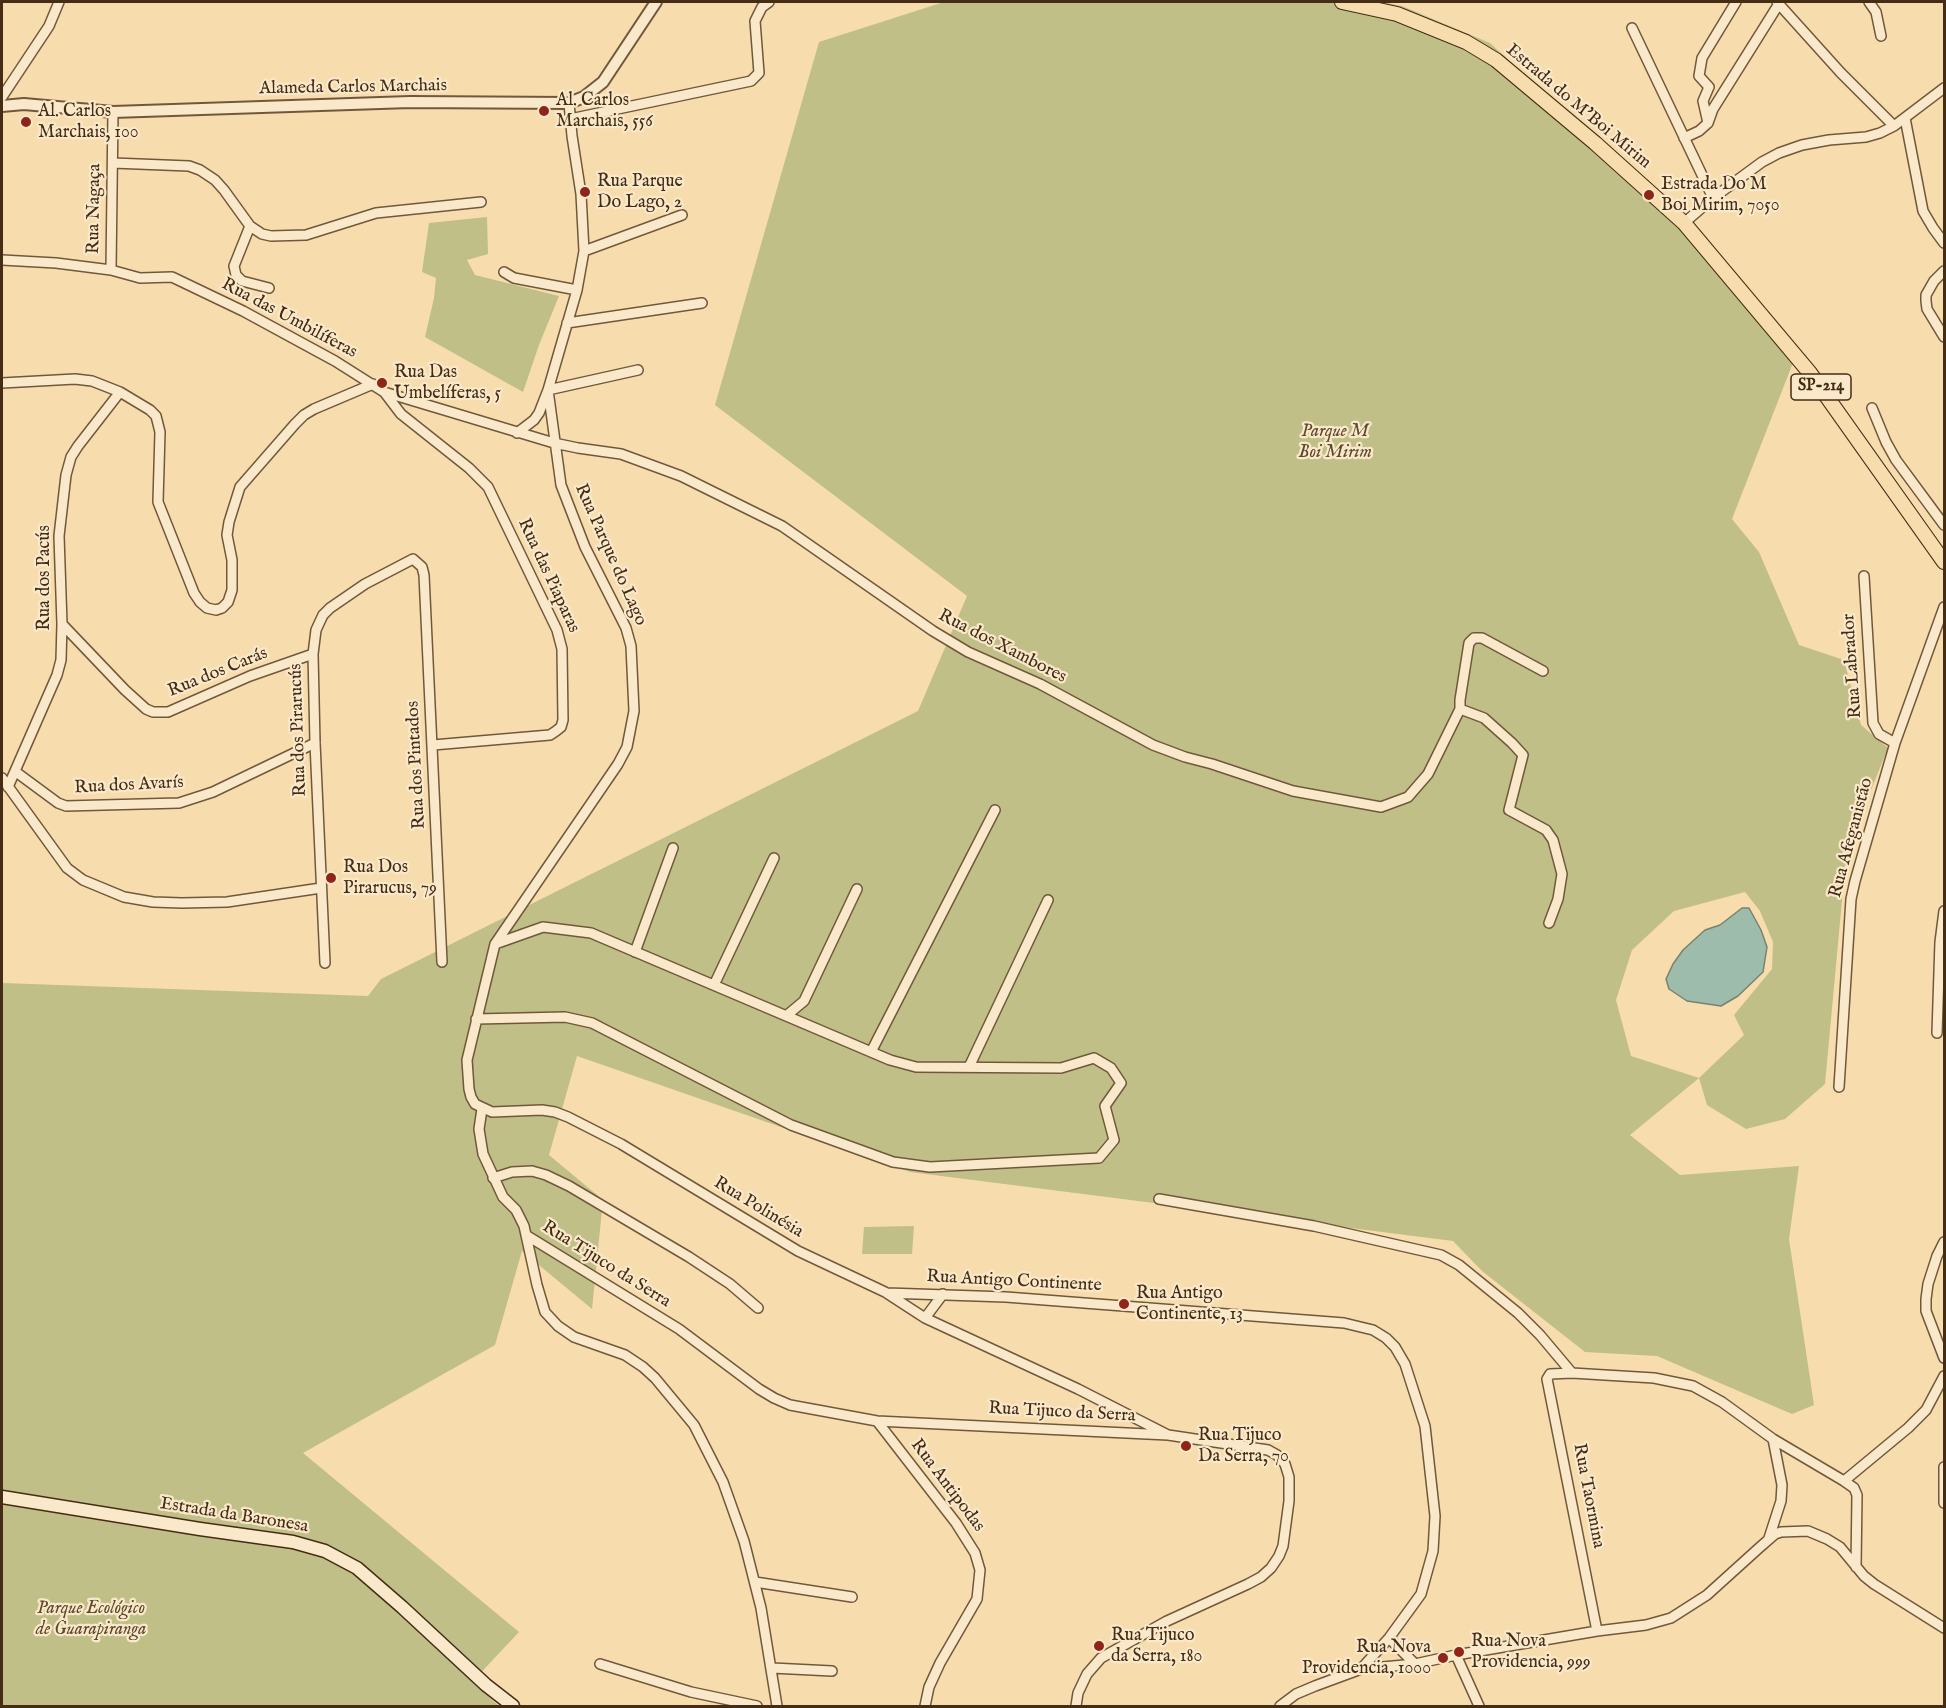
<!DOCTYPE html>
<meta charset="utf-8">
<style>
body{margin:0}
#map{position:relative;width:1946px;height:1708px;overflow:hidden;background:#f7dcad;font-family:"IM FELL English",serif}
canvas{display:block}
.frame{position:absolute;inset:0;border:3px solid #442c15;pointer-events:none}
</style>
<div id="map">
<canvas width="1946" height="1708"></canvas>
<div class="frame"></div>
</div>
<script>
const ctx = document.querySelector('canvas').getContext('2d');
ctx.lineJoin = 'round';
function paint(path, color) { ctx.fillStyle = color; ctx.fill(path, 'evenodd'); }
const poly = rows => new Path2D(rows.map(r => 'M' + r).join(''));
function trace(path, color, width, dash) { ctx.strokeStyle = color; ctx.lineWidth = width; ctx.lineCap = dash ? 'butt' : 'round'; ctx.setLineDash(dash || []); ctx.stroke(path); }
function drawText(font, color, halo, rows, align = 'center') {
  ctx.font = font + ' "IM FELL English",serif'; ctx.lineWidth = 4.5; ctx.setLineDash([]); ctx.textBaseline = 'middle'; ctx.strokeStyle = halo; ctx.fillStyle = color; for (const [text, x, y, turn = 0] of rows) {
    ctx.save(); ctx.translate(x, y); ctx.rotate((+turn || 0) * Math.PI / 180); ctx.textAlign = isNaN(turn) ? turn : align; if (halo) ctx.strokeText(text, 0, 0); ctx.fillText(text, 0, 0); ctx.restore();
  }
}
const green = poly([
 [944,2,1382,2,1402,6,1490,43,1684,223,1796,355,1732,519,1759,552,1799,645,1844,660,1861,725,1888,748,1865,805,1845,868,1825,1084,1785,1119,1746,1129,1707,1105,1699,1078,1630,1135,1680,1175,1799,1166,1789,1239,1814,1405,1792,1414,1657,1356,1585,1352,1482,1271,1453,1241,910,1172,577,1056,549,1155,603,1200,592,1309,522,1251,495,1345,303,1453,519,1632,472,1682,499,1706,2,1706,2,983,368,996,381,979,918,711,967,596,715,405,819,42],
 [1745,892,1760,911,1773,942,1772,969,1734,1015,1744,1035,1699,1078,1631,1056,1616,1000,1632,950,1674,911],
 [487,217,488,254,467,260,475,275,559,296,539,345,523,392,425,337,434,298,436,278,422,272,429,223],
 [914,1226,912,1254,862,1254,864,1227]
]);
const water = poly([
 [1742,908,1749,908,1761,930,1767,947,1763,972,1738,996,1721,1006,1687,1001,1669,989,1666,979,1673,964,1683,950,1705,930,1720,925,1742,908]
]);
const minor = poly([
 [1777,2,1841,73,1894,126],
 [1869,2,1876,12,1881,36],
 [1632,28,1713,198],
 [2,97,49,26,59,2],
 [569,103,572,136,581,194,584,251,577,290,548,390,561,485,585,547,626,628,631,646,634,711,627,747,618,764,495,944,467,1060,469,1089,471,1097,475,1104,492,1112,542,1110,555,1112,568,1117,621,1144,798,1251,885,1292,925,1318,1078,1389,1168,1435],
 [1905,118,1923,211,1933,228,1944,243],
 [570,119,751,81,759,73,755,21,762,7,769,2],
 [1708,123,1703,101,1709,87,1699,76,1702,58,1736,2],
 [1684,138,1699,131,1708,123,1713,109,1780,2],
 [113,163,189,166,200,170,215,180,224,190,250,226,262,234,271,236,306,235,376,213,481,202],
 [1684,223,1713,198,1762,162,1779,153,1802,145,1829,140,1866,137,1880,133,1894,126,1944,88],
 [250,226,234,266,236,275,242,281,269,288],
 [584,251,682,215],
 [2,260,56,263,111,270,140,278,172,277,243,311,335,361,384,392,554,443,578,448,621,454,681,476,782,526,933,631,968,652,1040,684,1153,745,1185,757,1212,764,1293,791,1381,807,1408,797,1428,774,1460,709,1460,700,1469,643,1474,638,1482,638,1543,671],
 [111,270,113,112],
 [1944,271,1934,281,1926,295,1926,301,1927,309,1944,337],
 [504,272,514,278,577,290],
 [567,323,702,303],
 [2,383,75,379,92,381,120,392,150,410,156,416,160,432,158,502,194,593,200,602,207,608,216,610,222,608,228,602,232,590,232,560,227,535,229,522,240,487,295,424,304,415,314,409,373,384],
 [385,393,401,414,469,468,488,487,557,630,562,649,563,720,561,727,556,731,550,735,433,745],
 [1872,408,1886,442,1896,460,1944,525],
 [517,433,534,420,539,413,548,390,638,370],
 [1864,576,1873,723,1879,734,1895,743],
 [62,624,125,690,146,709,153,712,168,712,250,676,313,654],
 [1460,709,1484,718,1512,743,1523,755,1509,810,1546,830,1553,840,1562,874,1558,899,1549,923],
 [16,772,58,803,66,806,179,803,213,792,315,743],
 [2,778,67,868,83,880,124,897,153,902,182,903,227,902,321,888],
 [8,787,57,675,61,660,62,624,59,536,66,475,71,457,78,446,120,392],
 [635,952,673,848],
 [325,963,315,743,313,654,316,630,323,615,330,608,365,584,413,559,422,567,424,575,442,962],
 [714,985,774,858],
 [786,1016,804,1001,857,889],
 [476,1019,565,1017,592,1023,791,1125,893,1162,930,1167,1099,1158,1114,1140,1105,1106,1121,1083,1111,1068,1094,1058,1061,1068,916,1067,890,1060,591,933,543,927,495,944],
 [1937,1033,1940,942,1944,911],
 [871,1052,995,810],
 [969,1067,1048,900],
 [1839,1087,1851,899,1855,881,1895,743,1944,607],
 [482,1109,479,1129,483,1154,503,1197,516,1210,524,1226,537,1285,545,1312,558,1326,574,1337,625,1355,643,1367,655,1378,694,1425,723,1482,744,1541,761,1608,777,1706],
 [493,1178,512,1172,532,1171,546,1175,569,1186,689,1257,730,1284,758,1308],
 [1159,1199,1314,1226,1441,1255,1459,1265,1518,1313,1540,1335,1572,1373],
 [526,1235,679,1329,759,1389,774,1398,790,1405,877,1421,1168,1435,1268,1450,1277,1455,1285,1464,1289,1477,1289,1501,1283,1546,1279,1556,1271,1568,1261,1577,1248,1584,1167,1621,1101,1658,1087,1674,1078,1693,1076,1706],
 [1944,1242,1937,1256,1928,1284,1926,1299,1926,1311,1944,1358],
 [887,1293,1006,1297,1344,1323,1373,1330,1386,1338,1395,1347,1405,1364,1425,1426,1435,1516,1433,1551,1421,1594,1389,1638,1361,1669],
 [925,1318,943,1294],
 [877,1421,956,1523,975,1553,980,1570,977,1599,940,1663,929,1687,925,1706],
 [1944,1467,1944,1503],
 [1769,1538,1781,1501,1782,1485,1773,1439],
 [1856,1567,1857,1495,1854,1488,1844,1481,1908,1428,1926,1410,1944,1376],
 [755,1582,852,1597],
 [1597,1631,1547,1379,1550,1374,1572,1373,1654,1378,1693,1386,1722,1402,1773,1439,1844,1481],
 [1389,1638,1415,1664],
 [1456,1655,1479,1706],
 [600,1664,691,1692,757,1706],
 [772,1668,832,1671],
 [1280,1706,1296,1694,1315,1686,1361,1669,1415,1664,1456,1655,1597,1631,1646,1625,1671,1618,1707,1595,1759,1548,1775,1534,1781,1532,1808,1531,1827,1539,1840,1547,1864,1576,1874,1584,1944,1628]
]);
const tertiary = poly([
 [2,106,24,104,113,112,410,102,569,103,584,97,603,82,656,2]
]);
const secondary = poly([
 [2,1497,200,1529,293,1542,325,1551,357,1568,402,1607,486,1685,513,1706]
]);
const primary = poly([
 [1342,2,1397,14,1466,42,1496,60,1595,143,1684,223,1810,373,1944,562]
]);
const markers = [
 [544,111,6,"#8f2418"],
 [26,122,6,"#8f2418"],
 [585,192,6,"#8f2418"],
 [1649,195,6,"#8f2418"],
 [382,383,6,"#8f2418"],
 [331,878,6,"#8f2418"],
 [1124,1304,6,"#8f2418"],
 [1186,1446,6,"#8f2418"],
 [1099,1646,6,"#8f2418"],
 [1459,1652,6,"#8f2418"],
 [1443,1658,6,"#8f2418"]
];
const shields = [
 [1821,387,60]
];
const shieldNames = [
 ["SP-214",1821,387]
];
const streetNames = [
 ["Alameda Carlos Marchais",353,88,-1],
 ["Estrada do M'Boi Mirim",1578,107,40],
 ["Rua Nagaça",95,209,-89],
 ["Rua das Umbilíferas",289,319,28],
 ["Rua Parque do Lago",610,555,66],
 ["Rua das Piaparas",548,576,65],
 ["Rua dos Pacús",45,578,-90],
 ["Rua dos Xambores",1002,647,27],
 ["Rua Labrador",1853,666,-94],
 ["Rua dos Carás",218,673,-22],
 ["Rua dos Pirarucús",299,730,-92],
 ["Rua dos Pintados",417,765,-93],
 ["Rua dos Avarís",129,786,-3],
 ["Rua Afeganistão",1852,838,-75],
 ["Rua Polinésia",758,1208,31],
 ["Rua Tijuco da Serra",606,1265,32],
 ["Rua Antigo Continente",1014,1282,3],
 ["Rua Tijuco da Serra",1062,1413,3],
 ["Rua Antipodas",947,1486,53],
 ["Rua Taormina",1588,1496,79],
 ["Estrada da Baronesa",234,1516,9]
];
const poiNames = [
 ["Al. Carlos",556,101],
 ["Marchais, 556",556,122],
 ["Al. Carlos",38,112],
 ["Marchais, 100",38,133],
 ["Rua Parque",597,182],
 ["Do Lago, 2",597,203],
 ["Estrada Do M",1661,185],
 ["Boi Mirim, 7050",1661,206],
 ["Rua Das",394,373],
 ["Umbelíferas, 5",394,394],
 ["Rua Dos",343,868],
 ["Pirarucus, 79",343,889],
 ["Rua Antigo",1136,1294],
 ["Continente, 13",1136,1315],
 ["Rua Tijuco",1198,1436],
 ["Da Serra, 70",1198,1457],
 ["Rua Tijuco",1111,1636],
 ["da Serra, 180",1111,1657],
 ["Rua Nova",1471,1642],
 ["Providencia, 999",1471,1663],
 ["Rua Nova",1431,1648,"right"],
 ["Providencia, 1000",1431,1669,"right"]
];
const parkNames = [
 ["Parque M",1335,432],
 ["Boi Mirim",1335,453],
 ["Parque Ecológico",91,1609],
 ["de Guarapiranga",91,1630]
];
paint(green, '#c0bf87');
paint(water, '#9dbcab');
trace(water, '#79826f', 1.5);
trace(minor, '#71583b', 12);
trace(tertiary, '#71583b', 14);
trace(secondary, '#442c15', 15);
trace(primary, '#442c15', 16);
trace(minor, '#fae8ca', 9);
trace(tertiary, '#fae8ca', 10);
trace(secondary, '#fae8ca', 12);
trace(primary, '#f7dcad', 14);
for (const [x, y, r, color] of markers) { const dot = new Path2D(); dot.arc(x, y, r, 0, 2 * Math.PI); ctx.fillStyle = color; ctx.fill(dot); trace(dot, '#fae8ca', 2); }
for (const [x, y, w] of shields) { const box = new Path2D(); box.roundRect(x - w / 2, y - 13, w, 26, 4.5); ctx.fillStyle = '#fae8ca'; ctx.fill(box); trace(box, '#442c15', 1.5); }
drawText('bold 16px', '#442c15', null, shieldNames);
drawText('18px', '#442c15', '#fae8ca', streetNames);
drawText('18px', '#442c15', '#fae8ca', poiNames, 'left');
drawText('italic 18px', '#5d492c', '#fae8ca', parkNames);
</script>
